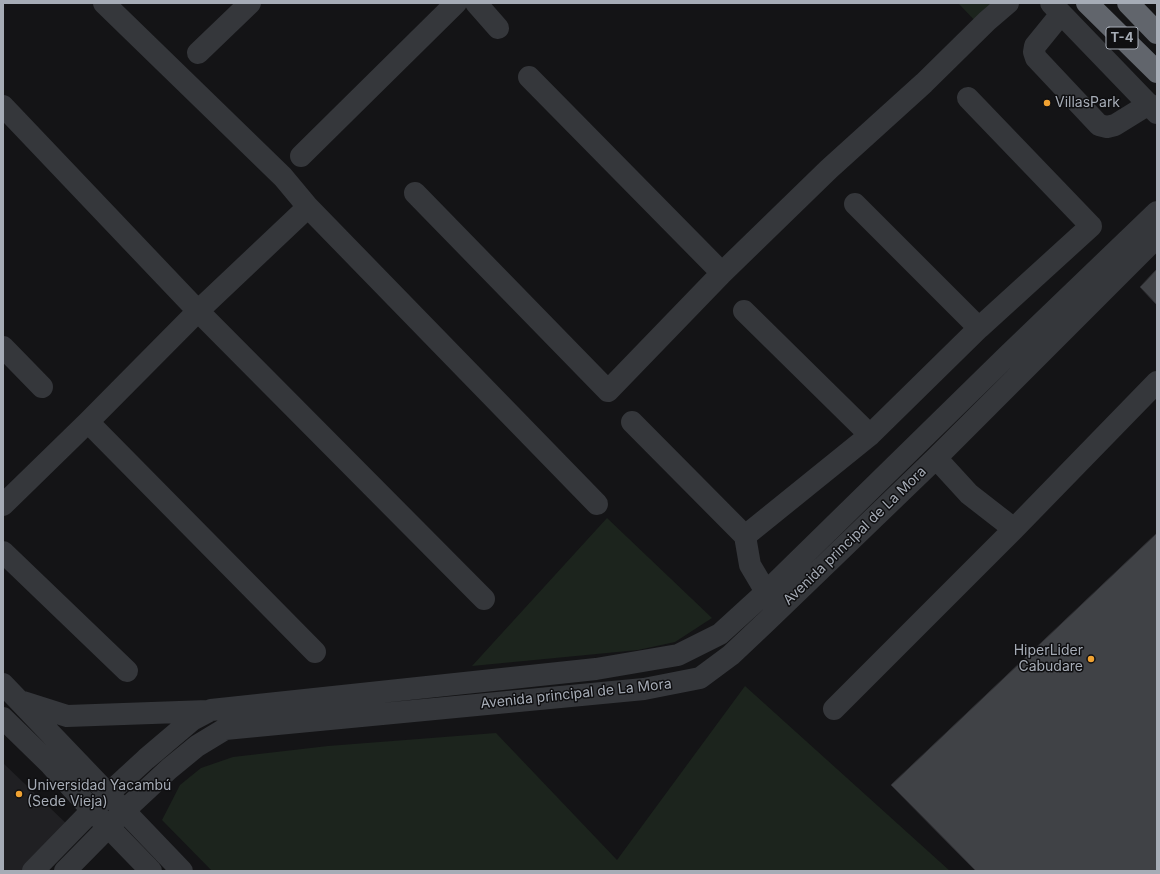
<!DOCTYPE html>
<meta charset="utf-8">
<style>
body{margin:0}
#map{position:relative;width:1160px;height:874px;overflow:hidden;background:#141416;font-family:Inter,sans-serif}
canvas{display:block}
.frame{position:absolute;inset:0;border:4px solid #a6acb6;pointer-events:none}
</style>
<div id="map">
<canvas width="1160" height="874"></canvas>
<div class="frame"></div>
</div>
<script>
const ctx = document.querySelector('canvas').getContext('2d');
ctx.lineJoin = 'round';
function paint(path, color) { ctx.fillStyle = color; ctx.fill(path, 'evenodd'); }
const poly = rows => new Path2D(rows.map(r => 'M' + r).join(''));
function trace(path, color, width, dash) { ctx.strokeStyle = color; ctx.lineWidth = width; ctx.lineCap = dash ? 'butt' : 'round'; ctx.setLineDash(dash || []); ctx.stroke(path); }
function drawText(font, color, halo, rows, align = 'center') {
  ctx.font = font + ' Inter,sans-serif'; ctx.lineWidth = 3; ctx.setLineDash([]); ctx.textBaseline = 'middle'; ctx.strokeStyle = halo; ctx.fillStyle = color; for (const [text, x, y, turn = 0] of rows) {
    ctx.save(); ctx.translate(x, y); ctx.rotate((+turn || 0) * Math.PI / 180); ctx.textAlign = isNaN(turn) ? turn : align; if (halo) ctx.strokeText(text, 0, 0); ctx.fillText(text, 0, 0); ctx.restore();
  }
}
const built = poly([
 [3,763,69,826,24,871,3,871]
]);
const green = poly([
 [958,3,1012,3,981,27],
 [607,518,712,618,675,642,638,650,472,666],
 [745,686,950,871,212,871,162,820,180,785,201,768,233,757,328,746,496,733,617,860]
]);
const building = poly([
 [1157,269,1157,305,1140,287,1157,269],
 [1157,533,1157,871,976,871,891,785,1157,533]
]);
const minor = poly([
 [104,3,283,177,308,207],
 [476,3,498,28],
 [1051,3,1157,113],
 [1061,14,1035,46,1034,52,1036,58,1099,125,1107,127,1115,125,1149,104],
 [198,53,250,3],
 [529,77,722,273],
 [3,106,198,311,484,599],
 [301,156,456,3],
 [415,193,608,391,722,273,829,169,924,83,987,21,1008,3],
 [855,204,979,328],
 [744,311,870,435],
 [3,347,42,387],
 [88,422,315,652],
 [632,422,745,536,750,565,766,592],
 [936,458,969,494,1014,529],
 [3,505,88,422,198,311,308,207,597,504],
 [745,536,870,435,979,328,1091,226,968,98],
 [3,552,127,671],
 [3,684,182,871],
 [23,702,67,716,208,711],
 [834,709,1014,529,1157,382],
 [3,718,51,765,92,810,151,871],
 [33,871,109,793,146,759,192,720,211,710,596,669,678,655,720,634,766,592,1007,356,1157,212],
 [65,871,125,810,169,769,197,746,225,729,644,689,700,678,731,655,767,621,936,458,1157,237]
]);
const highway = poly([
 [1087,3,1157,72],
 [1128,3,1157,33]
]);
const markers = [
 [1047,103,4,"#f0a232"],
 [1091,659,4,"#f0a232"],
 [19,794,4,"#f0a232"]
];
const shields = [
 [1122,38,32]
];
const shieldNames = [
 ["T-4",1122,38]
];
const poiNames = [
 ["VillasPark",1055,103],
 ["HiperLider",1083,651,"right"],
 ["Cabudare",1083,667,"right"],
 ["Universidad Yacambú",27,786],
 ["(Sede Vieja)",27,802]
];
const streetNames = [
 ["Avenida principal de La Mora",855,536,-44],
 ["Avenida principal de La Mora",576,694,-6]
];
paint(built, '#202023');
paint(green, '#1c241d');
paint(building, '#404246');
trace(building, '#2e2e32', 1);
trace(minor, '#35373b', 22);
trace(highway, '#61656c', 22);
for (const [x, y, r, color] of markers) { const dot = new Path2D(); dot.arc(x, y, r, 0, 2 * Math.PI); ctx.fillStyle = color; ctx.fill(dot); trace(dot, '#0f0f11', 1.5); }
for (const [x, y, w] of shields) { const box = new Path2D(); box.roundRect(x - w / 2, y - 11, w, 22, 3); ctx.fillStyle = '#0f0f11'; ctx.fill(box); trace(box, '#a6acb6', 1); }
drawText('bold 13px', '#a6acb6', null, shieldNames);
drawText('14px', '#a6acb6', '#0f0f11', poiNames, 'left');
drawText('14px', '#a6acb6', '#0f0f11', streetNames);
</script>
